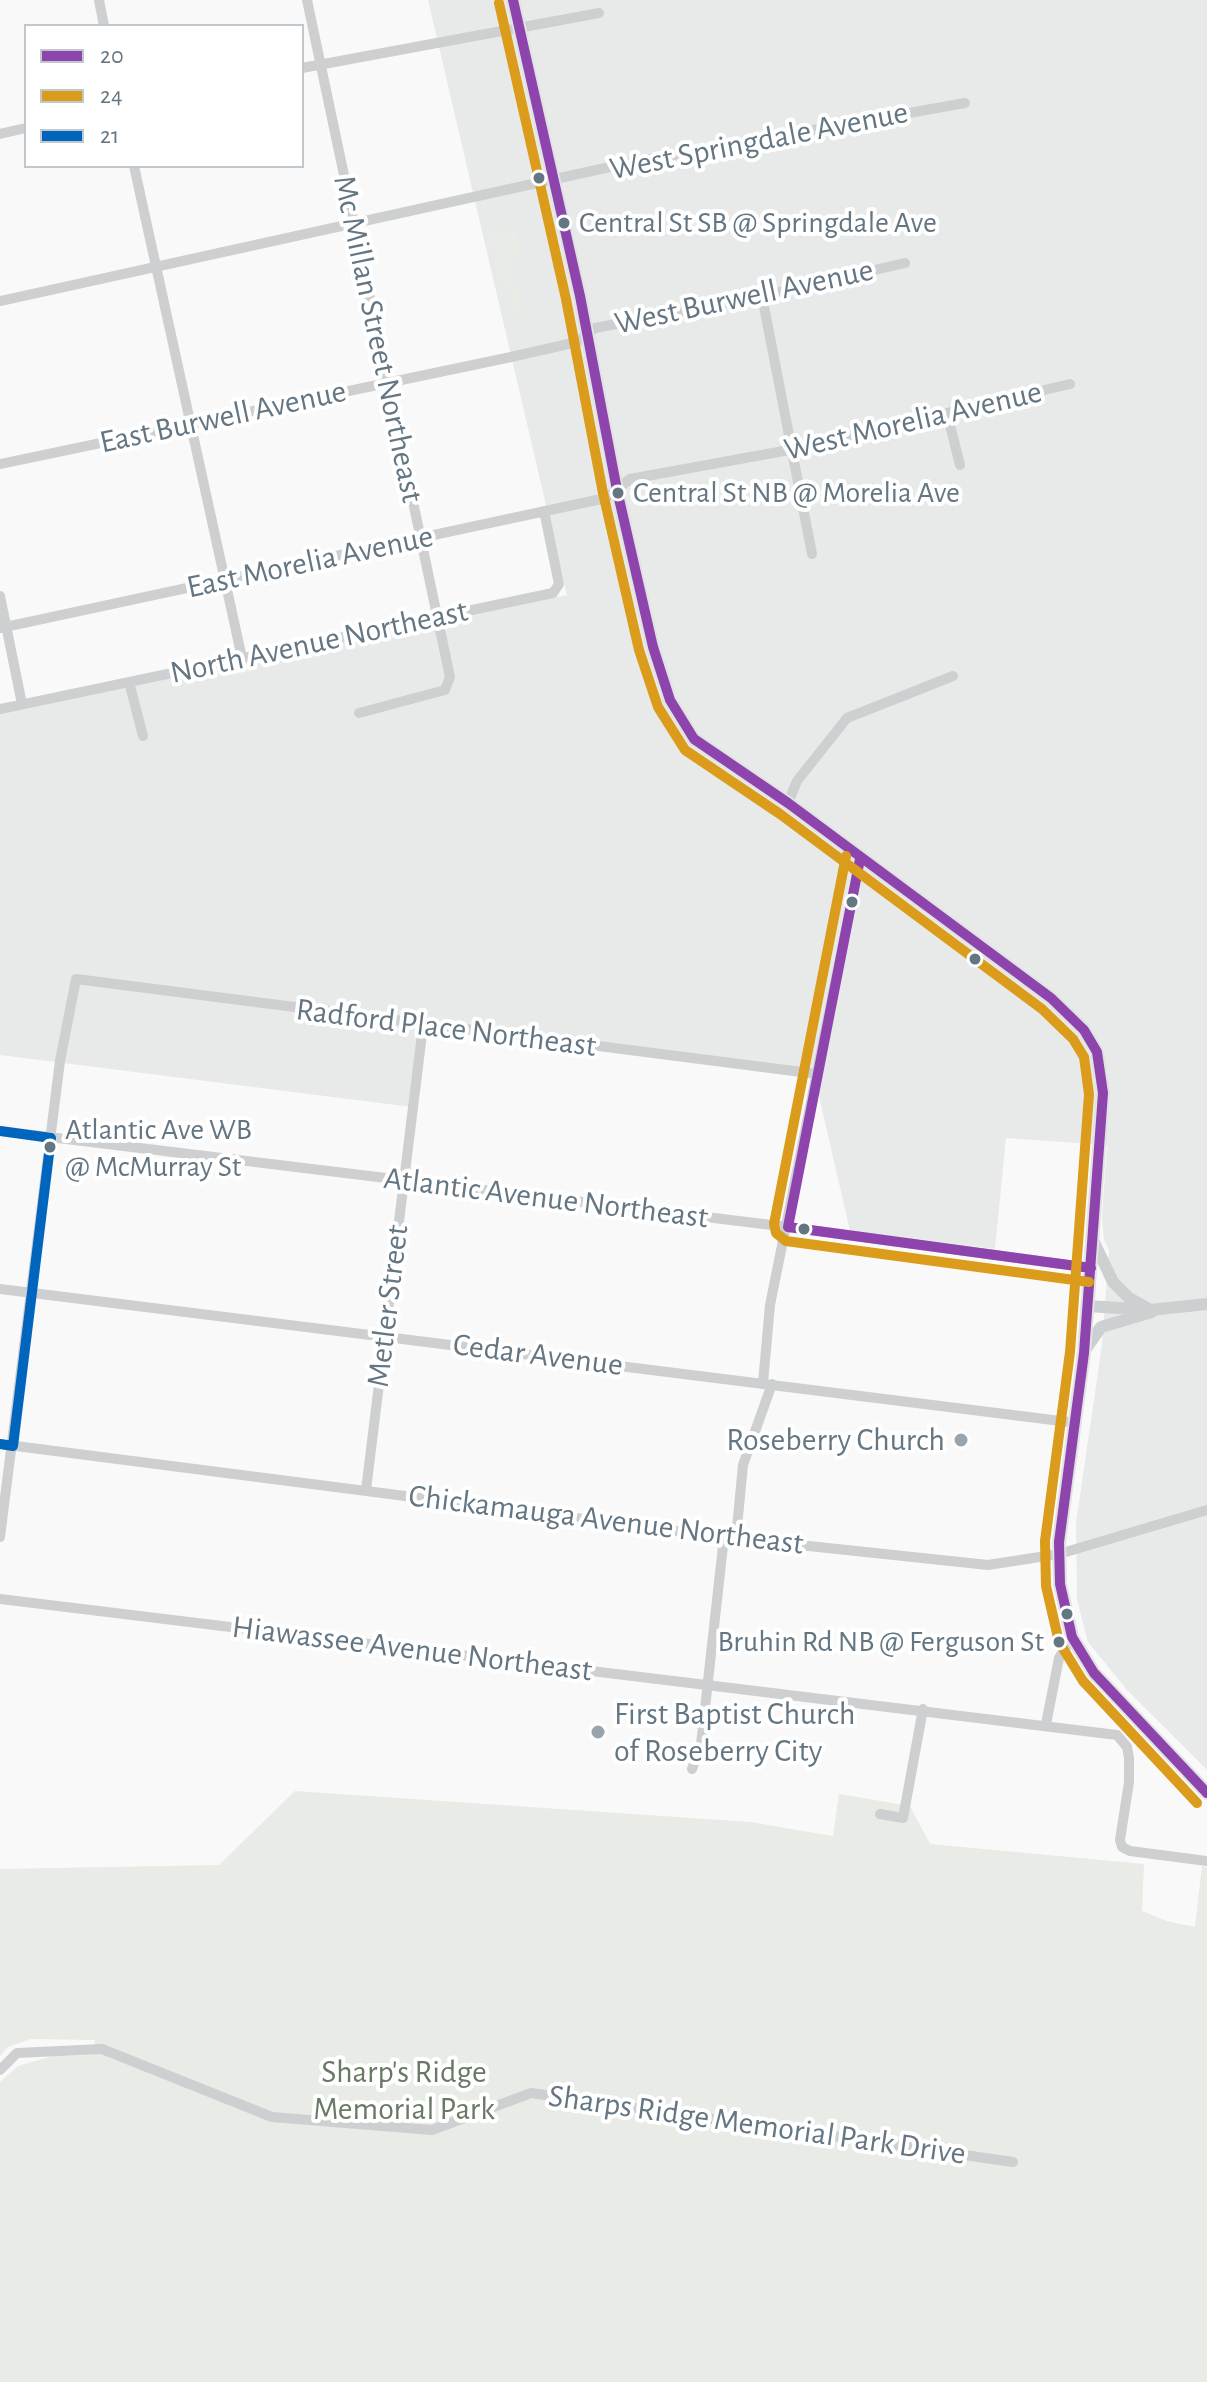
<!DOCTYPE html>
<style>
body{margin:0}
#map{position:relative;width:1207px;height:2382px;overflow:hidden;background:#f9f9f9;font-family:"Alegreya Sans",sans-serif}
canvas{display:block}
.legend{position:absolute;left:24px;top:24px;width:280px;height:144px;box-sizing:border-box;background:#fff;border:2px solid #c1c8cd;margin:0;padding:10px 14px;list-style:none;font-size:24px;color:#657683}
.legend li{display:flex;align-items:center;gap:16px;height:40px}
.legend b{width:40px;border:2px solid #c1c8cd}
</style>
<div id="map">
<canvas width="1207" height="2382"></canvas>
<ul class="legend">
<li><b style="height:10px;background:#8e44ad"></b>20</li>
<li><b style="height:10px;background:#da9c1a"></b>24</li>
<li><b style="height:10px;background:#0065bd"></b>21</li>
</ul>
</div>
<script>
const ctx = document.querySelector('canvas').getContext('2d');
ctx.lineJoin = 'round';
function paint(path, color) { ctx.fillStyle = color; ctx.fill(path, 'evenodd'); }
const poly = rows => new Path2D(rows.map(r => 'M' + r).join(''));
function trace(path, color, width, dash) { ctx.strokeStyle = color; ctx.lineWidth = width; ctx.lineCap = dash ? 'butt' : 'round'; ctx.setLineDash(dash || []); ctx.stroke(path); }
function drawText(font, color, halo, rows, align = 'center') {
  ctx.font = font + ' "Alegreya Sans",sans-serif'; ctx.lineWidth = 8; ctx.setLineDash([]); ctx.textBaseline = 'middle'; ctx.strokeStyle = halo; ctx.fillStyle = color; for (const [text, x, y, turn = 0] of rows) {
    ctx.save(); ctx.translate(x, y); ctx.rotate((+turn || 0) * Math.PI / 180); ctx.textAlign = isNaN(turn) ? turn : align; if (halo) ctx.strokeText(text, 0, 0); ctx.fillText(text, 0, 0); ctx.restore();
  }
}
const built = poly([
 [428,0,1207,0,1207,1770,1127,1690,1088,1642,1077,1600,1076,1523,1102,1345,1109,1250,1104,1240,1102,1217,1107,1145,1006,1138,995,1249,850,1231,813,1070,421,1022,412,1107,0,1055,0,713,567,595]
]);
const green = poly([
 [515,227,521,254,509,257,525,316,508,321,515,317,506,283,498,279,488,232],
 [295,1791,750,1822,833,1836,839,1794,910,1806,930,1844,1144,1864,1142,1911,1167,1921,1195,1927,1202,1866,1207,1868,1207,2382,0,2382,0,2082,18,2066,53,2056,93,2055,95,2040,31,2039,8,2047,0,2056,0,1869,219,1865]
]);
const minor = poly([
 [99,0,104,26],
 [307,0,450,677,445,690,359,713],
 [302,68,599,13],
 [0,134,26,128],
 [134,166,242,658],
 [762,296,812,554],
 [0,301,628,163,965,103],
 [947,413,960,465],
 [0,464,511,357,577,342,595,328,762,296,905,263],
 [0,596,22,704],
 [0,628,606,498,630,479,789,450,1070,384],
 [129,682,143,736],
 [0,709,553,593,559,584,544,511],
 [788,803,797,781,847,718,953,676],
 [0,1131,788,1227,1091,1268],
 [0,1289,1077,1423],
 [763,1383,770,1305,860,859],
 [0,1444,724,1537,988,1565,1059,1554,1207,1510],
 [366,1490,423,1026],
 [0,1537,60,1061,76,979,817,1074],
 [736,1538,743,1465,772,1384],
 [0,1599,1117,1735,1127,1747,1129,1758,1129,1782,1120,1840,1122,1847,1130,1851,1207,1861],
 [1046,1724,1059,1658,1072,1637],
 [692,1769,701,1744,724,1537],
 [880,1814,903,1818,923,1709],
 [0,2070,17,2053,102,2049,272,2117,432,2130,531,2093,1013,2162]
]);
const tertiary = poly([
 [1093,1240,1113,1282,1129,1298,1147,1308],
 [1088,1306,1150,1310,1207,1304],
 [1085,1350,1101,1327,1152,1312]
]);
const secondary = poly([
 [513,0,580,296,617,490,653,647,670,700,694,739,788,803,1051,998,1084,1030,1097,1052,1103,1093,1084,1353,1059,1542,1060,1584,1072,1637,1094,1673,1207,1793]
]);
const bus1 = poly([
 [513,0,580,296,617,490,653,647,670,700,694,739,788,803,1051,998,1084,1030,1097,1052,1103,1093,1084,1353,1059,1542,1060,1584,1072,1637,1094,1673,1207,1793],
 [860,859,788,1227,1091,1268]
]);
const bus2 = poly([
 [499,3,566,299,603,493,639,650,658,707,685,750,780,814,1042,1009,1073,1039,1084,1057,1089,1094,1070,1352,1045,1541,1046,1586,1059,1642,1083,1681,1197,1803],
 [846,856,774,1224,776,1233,786,1241,1089,1282]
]);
const bus3 = poly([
 [0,1131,51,1138,13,1446,0,1444]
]);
const markers = [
 [539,178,7,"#657683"],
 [564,223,7,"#657683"],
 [618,493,7,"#657683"],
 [852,902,7,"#657683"],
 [975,959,7,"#657683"],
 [50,1147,7,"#657683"],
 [804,1229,7,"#657683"],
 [961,1440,8,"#99a4ac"],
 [1067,1614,7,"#657683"],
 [1059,1642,7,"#657683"],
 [598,1732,8,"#99a4ac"]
];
const busNames = [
 ["Central St SB @ Springdale Ave",579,223],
 ["Central St NB @ Morelia Ave",633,493],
 ["Atlantic Ave WB",65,1130],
 ["@ McMurray St",65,1167],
 ["Bruhin Rd NB @ Ferguson St",1044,1642,"right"]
];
const streetNames = [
 ["West Springdale Avenue",759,141,-11],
 ["West Burwell Avenue",744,297,-12],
 ["Mc Millan Street Northeast",378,339,78],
 ["East Burwell Avenue",223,417,-12],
 ["West Morelia Avenue",913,421,-13],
 ["East Morelia Avenue",310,562,-12],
 ["North Avenue Northeast",319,642,-12],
 ["Radford Place Northeast",446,1028,7],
 ["Atlantic Avenue Northeast",546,1198,7],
 ["Metler Street",388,1306,-83],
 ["Cedar Avenue",538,1355,7],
 ["Chickamauga Avenue Northeast",606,1520,7],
 ["Hiawassee Avenue Northeast",412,1649,7],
 ["Sharps Ridge Memorial Park Drive",757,2125,8]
];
const poiNames = [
 ["Roseberry Church",945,1440],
 ["First Baptist Church",614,1714,"left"],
 ["of Roseberry City",614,1751,"left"]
];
const parkNames = [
 ["Sharp's Ridge",404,2072],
 ["Memorial Park",404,2109]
];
paint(built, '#e8e9e9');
paint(green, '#e8ebe6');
trace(minor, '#cecfd0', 10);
trace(tertiary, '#cecfd0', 12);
trace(secondary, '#e1e2e2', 14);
trace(bus1, '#8e44ad', 10);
trace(bus2, '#da9c1a', 10);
trace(bus3, '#0065bd', 10);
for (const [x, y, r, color] of markers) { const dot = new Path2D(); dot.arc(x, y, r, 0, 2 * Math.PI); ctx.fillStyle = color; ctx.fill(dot); trace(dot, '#fff', 3); }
drawText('30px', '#657683', '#fff', busNames, 'left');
drawText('32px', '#657683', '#fff', streetNames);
drawText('32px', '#657683', '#fff', poiNames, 'right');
drawText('32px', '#687a64', '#fff', parkNames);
</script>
